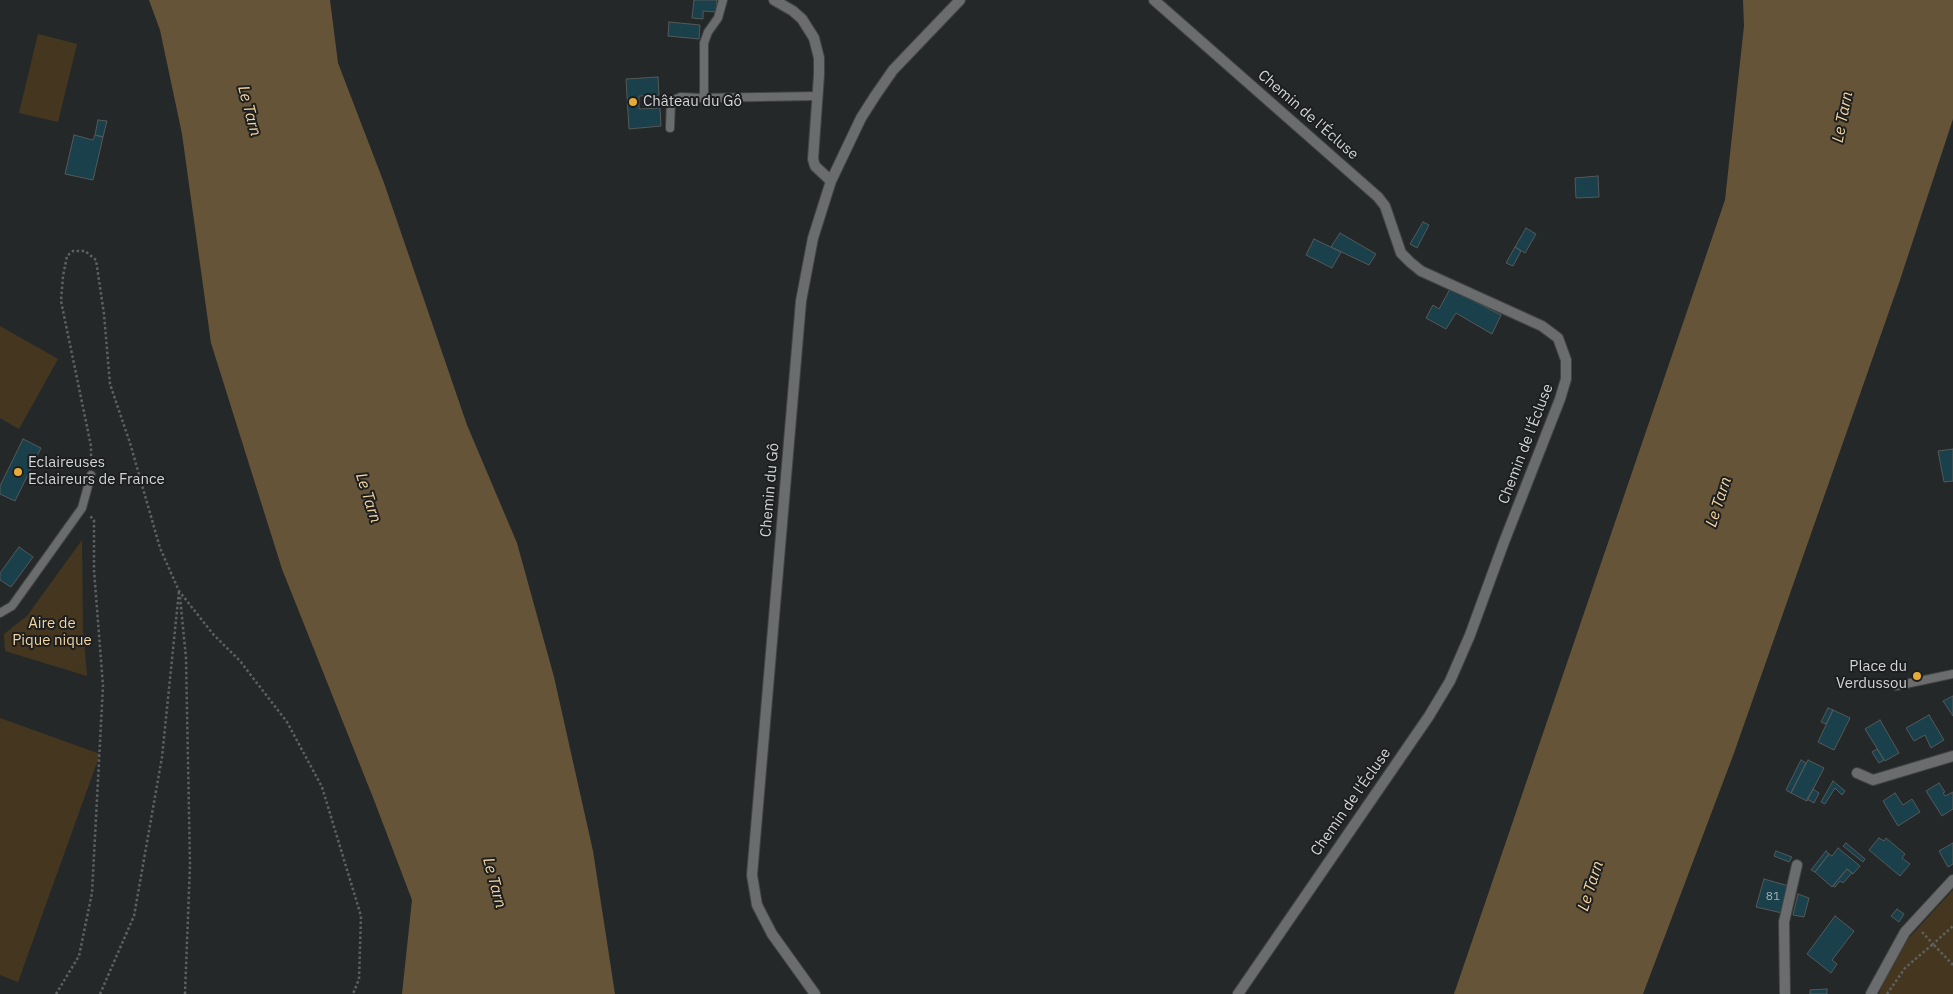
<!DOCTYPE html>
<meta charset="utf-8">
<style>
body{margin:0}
canvas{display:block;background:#252829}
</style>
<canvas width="1953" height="994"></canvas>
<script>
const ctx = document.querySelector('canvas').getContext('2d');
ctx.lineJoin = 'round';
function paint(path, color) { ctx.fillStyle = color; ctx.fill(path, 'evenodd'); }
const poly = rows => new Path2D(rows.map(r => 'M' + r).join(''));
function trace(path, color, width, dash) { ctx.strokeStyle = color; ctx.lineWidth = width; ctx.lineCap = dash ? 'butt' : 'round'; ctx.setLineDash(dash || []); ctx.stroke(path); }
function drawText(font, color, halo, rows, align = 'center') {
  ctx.font = font + ' "IBM Plex Sans",sans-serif'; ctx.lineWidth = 4; ctx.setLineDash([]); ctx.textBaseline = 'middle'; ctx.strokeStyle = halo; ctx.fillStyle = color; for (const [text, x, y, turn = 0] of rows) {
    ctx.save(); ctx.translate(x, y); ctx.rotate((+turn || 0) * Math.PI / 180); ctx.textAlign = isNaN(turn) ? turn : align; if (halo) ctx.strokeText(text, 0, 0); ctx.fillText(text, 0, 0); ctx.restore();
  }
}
const green = poly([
 [38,34,77,44,58,122,19,113],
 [0,326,58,359,19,429,0,418],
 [82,540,83,631,87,676,5,651,4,634,27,616],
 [0,718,100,754,18,982,0,975],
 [1953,890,1953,994,1879,994,1883,984,1908,939]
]);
const water = poly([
 [149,0,330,0,338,63,384,183,467,425,517,543,554,677,593,851,615,994,402,994,412,900,374,800,282,569,211,343,182,134,160,30],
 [1743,0,1953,0,1953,119,1899,283,1734,753,1643,994,1454,994,1725,200,1744,26]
]);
const building = poly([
 [694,0,717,0,716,12,703,11,703,19,692,18,694,0],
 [669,22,700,25,699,39,668,36,669,22],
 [658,77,659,95,639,96,639,109,660,108,661,126,629,129,626,79,658,77],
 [98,120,107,121,103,137,95,135,98,120],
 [74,135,93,140,95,135,103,137,93,180,65,174,74,135],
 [1598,176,1599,197,1576,198,1575,178,1598,176],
 [1423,222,1429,225,1417,248,1410,244,1423,222],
 [1526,228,1536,234,1525,253,1515,247,1526,228],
 [1340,233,1376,254,1369,265,1331,247,1340,233],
 [1314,239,1341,252,1332,268,1306,255,1314,239],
 [1515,247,1521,251,1513,266,1506,263,1515,247],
 [1450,289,1501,315,1492,334,1456,313,1446,329,1426,318,1433,305,1439,309,1450,289],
 [23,439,41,448,15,501,0,494,0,486,23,439],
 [1953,449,1953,481,1944,482,1938,451,1953,449],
 [19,547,33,557,11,587,0,580,0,573,19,547],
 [1953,696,1953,716,1943,701,1953,696],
 [1828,708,1833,710,1826,724,1821,722,1828,708],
 [1833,710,1850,718,1834,750,1818,742,1833,710],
 [1929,715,1944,740,1931,748,1925,735,1914,741,1906,728,1929,715],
 [1880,720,1899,753,1885,761,1865,729,1880,720],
 [1877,749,1884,760,1879,763,1872,752,1877,749],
 [1801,760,1806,763,1791,793,1786,790,1801,760],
 [1808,760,1824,768,1807,801,1791,793,1808,760],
 [1833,781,1845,791,1842,795,1835,788,1825,804,1821,802,1833,781],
 [1939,783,1945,792,1943,793,1945,796,1953,792,1953,809,1942,816,1926,791,1939,783],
 [1813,789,1819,793,1814,803,1807,799,1813,789],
 [1895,793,1903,805,1912,799,1920,812,1898,826,1883,801,1895,793],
 [1879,838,1884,841,1886,838,1905,854,1902,858,1910,864,1900,876,1869,850,1879,838],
 [1846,843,1865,859,1863,862,1843,846,1846,843],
 [1953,843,1953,864,1948,867,1939,851,1953,843],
 [1838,848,1860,866,1853,874,1847,869,1832,887,1815,872,1829,854,1832,856,1838,848],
 [1776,851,1792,857,1789,862,1774,856,1776,851],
 [1826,851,1829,854,1815,872,1811,870,1826,851],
 [1847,869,1852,873,1843,883,1840,881,1835,887,1833,886,1847,869],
 [1764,879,1789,886,1782,913,1756,907,1764,879],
 [1798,894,1809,898,1804,917,1793,915,1798,894],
 [1897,909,1904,914,1899,922,1891,916,1897,909],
 [1835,916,1854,931,1832,960,1837,964,1831,973,1807,954,1835,916],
 [1827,989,1827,994,1810,994,1810,990,1827,989]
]);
const path = poly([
 [91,466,91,446,61,301,63,276,67,256,73,251,85,251,96,260,104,314,110,384,130,443,160,548,179,591,213,634,240,661,287,722,322,787,361,916,359,979,353,994],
 [180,597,186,658,190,865,185,994],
 [1922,932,1933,944,1953,926],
 [56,994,79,956,92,893,103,686,94,570,94,520,90,516],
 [100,994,134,916,162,757,179,591],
 [1887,994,1905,968,1933,944,1953,965]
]);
const service = poly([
 [701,98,818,96],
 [670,128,671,101,681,97,701,98,704,95,704,43,708,32,718,18,723,0],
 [0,613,12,606,82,508,91,475],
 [1896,686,1953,674]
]);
const minor = poly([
 [774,0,793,11,802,19,814,38,819,58,819,75,813,159,815,166,831,181,813,238,801,301,752,875,757,905,772,934,815,994],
 [1154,0,1378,197,1385,206,1401,253,1410,262,1421,271,1542,326,1558,338,1566,360,1566,379,1560,399,1504,542,1470,635,1450,681,1429,716,1238,994],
 [831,181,861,118,875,96,893,70,960,0],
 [1857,773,1873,780,1953,756],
 [1785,994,1784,922,1797,865]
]);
const tertiary = poly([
 [1871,994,1905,932,1953,880]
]);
const markers = [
 [633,102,5,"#e7ac37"],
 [18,472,5,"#e7ac37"],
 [1917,676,5,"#e7ac37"]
];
const numberNames = [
 ["81",1773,897]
];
const poiNames = [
 ["Château du Gô",643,102],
 ["Eclaireuses",28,463],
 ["Eclaireurs de France",28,480],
 ["Place du",1907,667,"right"],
 ["Verdussou",1907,684,"right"]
];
const streetNames = [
 ["Chemin de l'Écluse",1308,115,41],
 ["Chemin de l'Écluse",1526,444,-69],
 ["Chemin du Gô",770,490,-85],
 ["Chemin de l'Écluse",1351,802,-55]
];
const parkNames = [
 ["Aire de",52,624],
 ["Pique nique",52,641]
];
const waterNames = [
 ["Le Tarn",249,111,75],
 ["Le Tarn",1843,117,-79],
 ["Le Tarn",368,498,72],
 ["Le Tarn",1719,502,-72],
 ["Le Tarn",494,883,75],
 ["Le Tarn",1591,886,-72]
];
paint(green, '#45371f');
paint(water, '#655438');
paint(building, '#1a404b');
trace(building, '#545859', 1);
trace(service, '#414445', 10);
trace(minor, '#414445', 12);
trace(tertiary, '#414445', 12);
trace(path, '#5e6162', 2.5, [2.5, 2.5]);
trace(service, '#6b6c6d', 8);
trace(minor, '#6b6c6d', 10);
trace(tertiary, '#6b6c6d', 10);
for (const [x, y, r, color] of markers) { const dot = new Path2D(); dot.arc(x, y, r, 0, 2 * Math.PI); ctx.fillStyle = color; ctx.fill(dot); trace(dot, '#1c1e1f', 2); }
drawText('12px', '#a4afb2', null, numberNames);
drawText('15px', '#d2d4d5', '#1c1e1f', poiNames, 'left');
drawText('15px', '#d2d4d5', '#1c1e1f', streetNames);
drawText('15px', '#f3d39f', '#1c1e1f', parkNames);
drawText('italic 16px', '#f3d39e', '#1c1e1f', waterNames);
</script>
